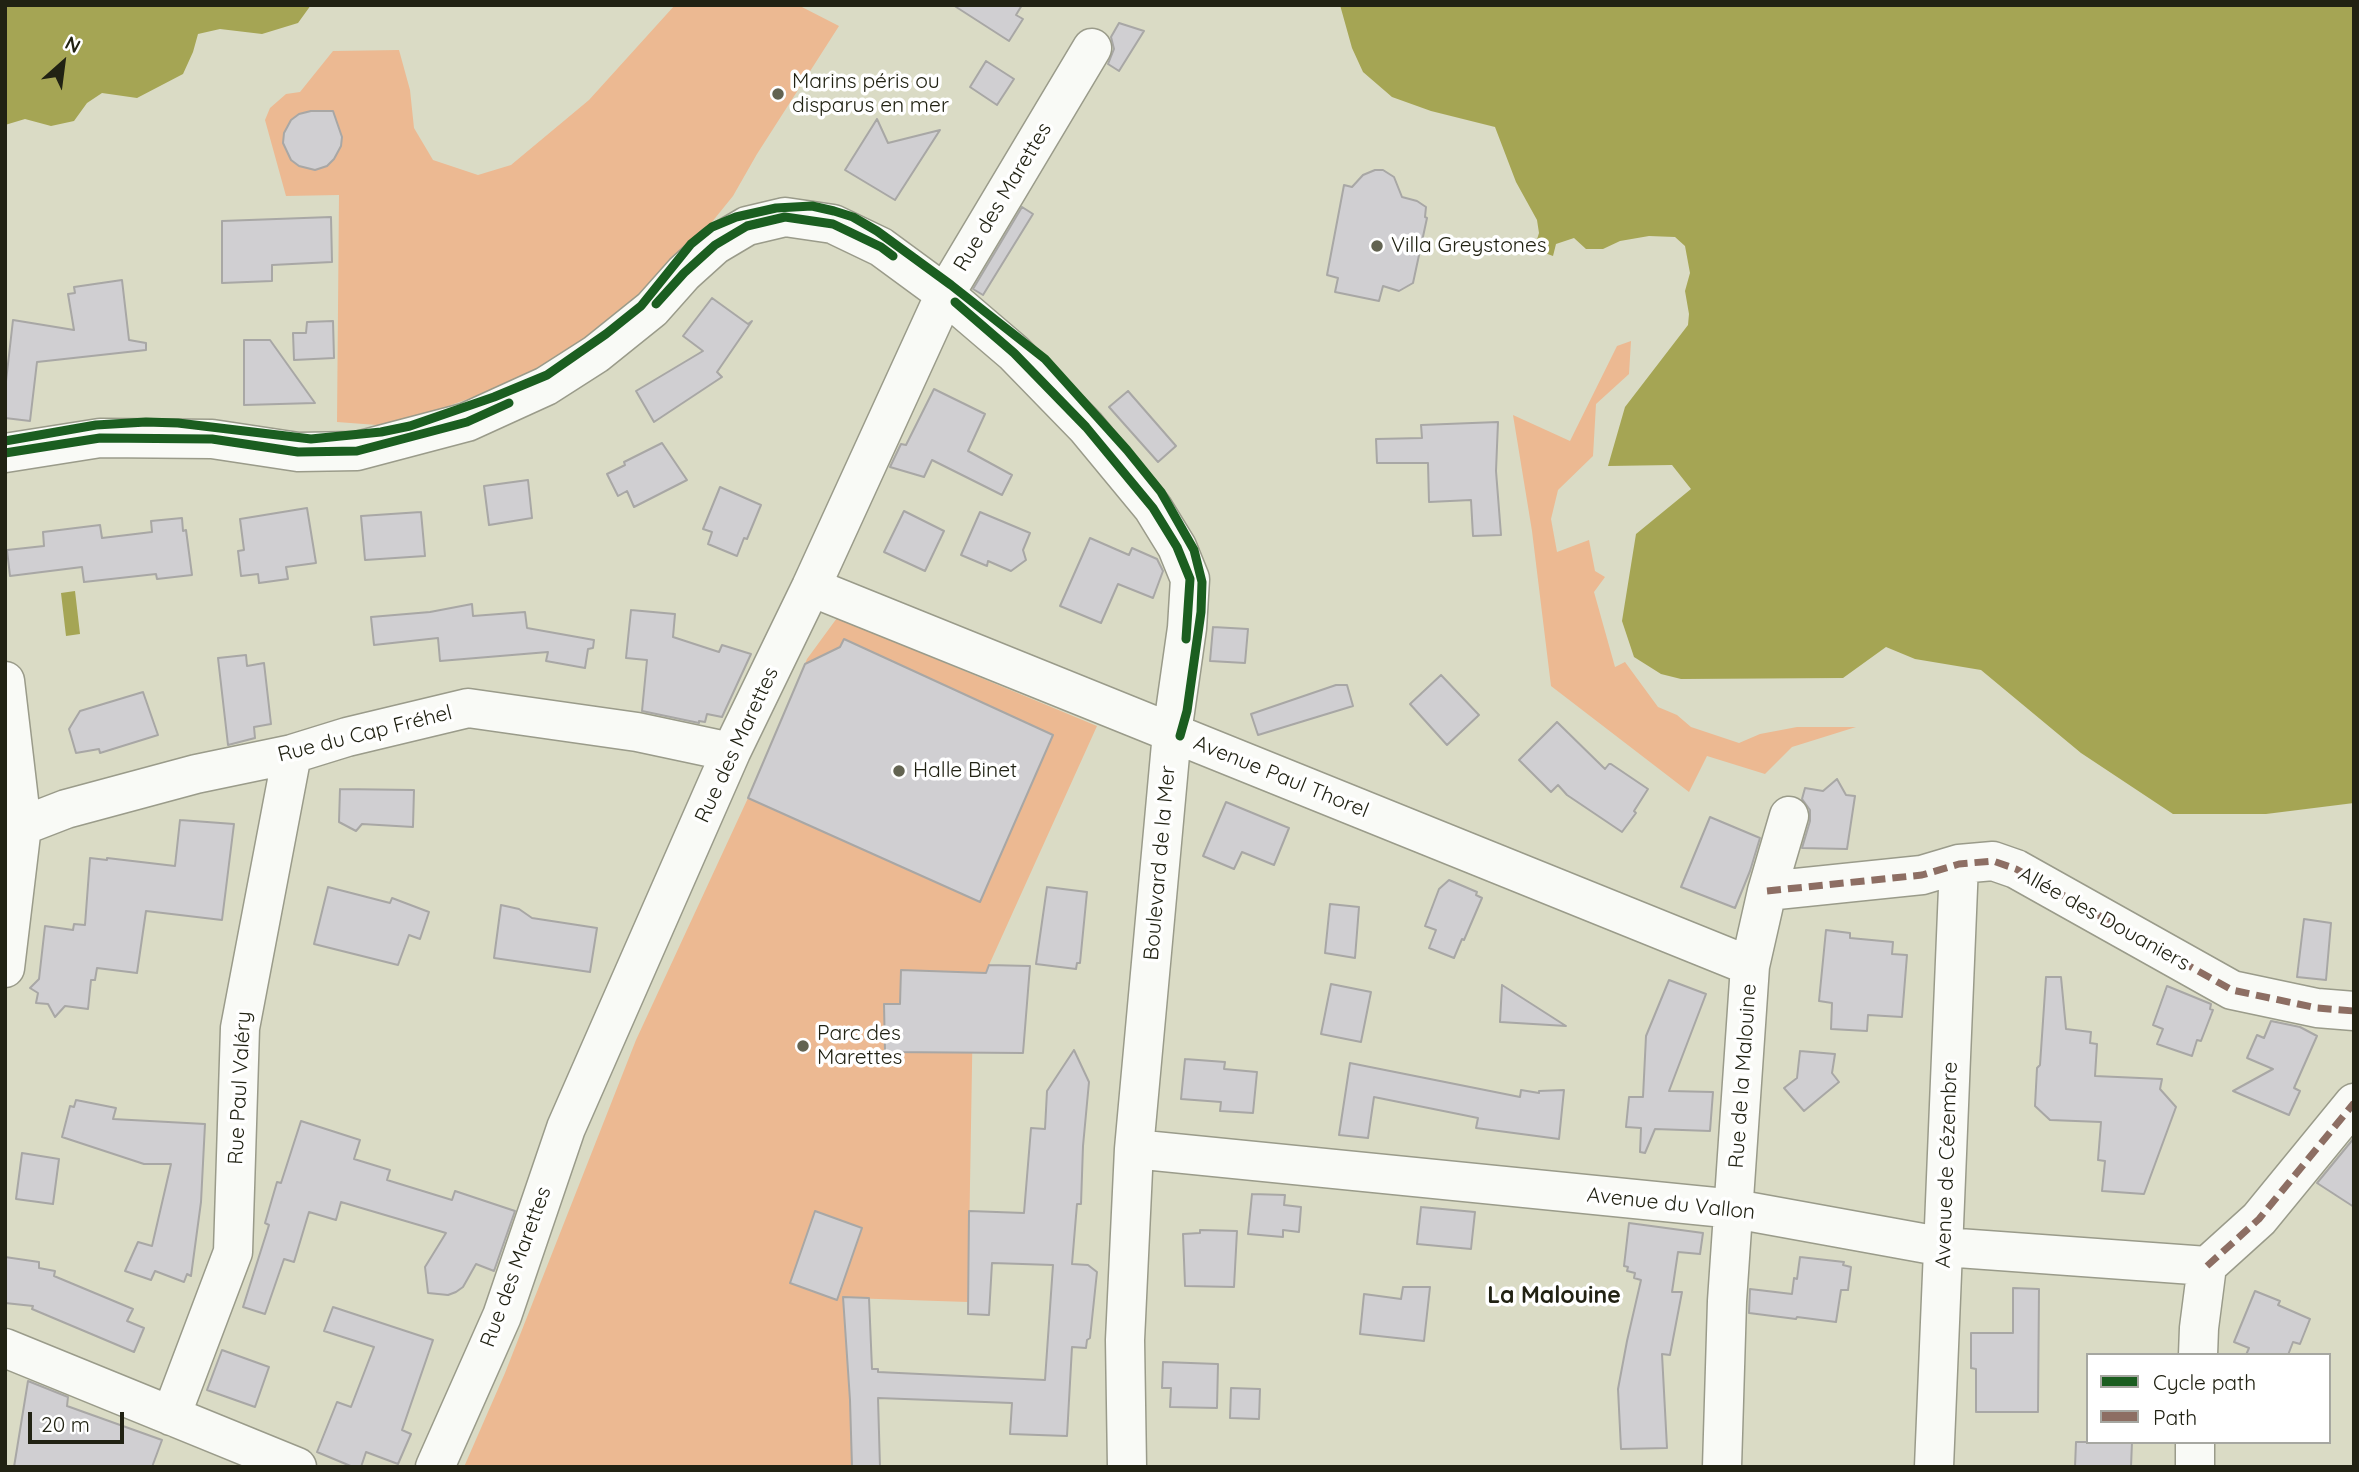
<!DOCTYPE html>
<meta charset="utf-8">
<style>
body{margin:0}
#map{position:relative;width:2359px;height:1472px;overflow:hidden;background:#dadbc5;font-family:Quicksand,sans-serif}
canvas{display:block}
.frame{position:absolute;inset:0;border:7px solid #212213;pointer-events:none}
.legend{position:absolute;left:2086px;top:1353px;width:245px;height:91px;box-sizing:border-box;background:#fff;border:2px solid #a6a7a1;margin:0;padding:9px 12px;list-style:none;font-size:21px;color:#212213}
.legend li{display:flex;align-items:center;gap:14px;height:35px}
.legend b{width:35px;border:2px solid #a6a7a1}
.north{position:absolute;left:28px;top:28px;width:70px;height:70px;-webkit-text-stroke:5px #fff;paint-order:stroke;rotate:28deg;font-size:19px;font-weight:700;line-height:28px;text-align:center;color:#212213}
.north::after{content:'';display:block;margin:auto;width:24px;height:32px;background:#212213;clip-path:polygon(50% 0,100% 100%,50% 72%,0 100%)}
.scale{position:absolute;left:28px;top:1412px;width:96px;height:32px;box-sizing:border-box;border:4px solid #212213;border-top:0;padding-left:9px;font-size:21px;line-height:24px;white-space:nowrap;color:#212213;-webkit-text-stroke:5px #fff;paint-order:stroke}
</style>
<div id="map">
<canvas width="2359" height="1472"></canvas>
<div class="frame"></div>
<ul class="legend">
<li><b style="height:9px;background:#1b5e20"></b>Cycle path</li>
<li><b style="height:9px;background:#8d6e63"></b>Path</li>
</ul>
<div class="north">N</div>
<div class="scale">20 m</div>
</div>
<script>
const ctx = document.querySelector('canvas').getContext('2d');
ctx.lineJoin = 'round';
function paint(path, color) { ctx.fillStyle = color; ctx.fill(path, 'evenodd'); }
const poly = rows => new Path2D(rows.map(r => 'M' + r).join(''));
function trace(path, color, width, dash) { ctx.strokeStyle = color; ctx.lineWidth = width; ctx.lineCap = dash ? 'butt' : 'round'; ctx.setLineDash(dash || []); ctx.stroke(path); }
function drawText(font, color, halo, rows, align = 'center') {
  ctx.font = font + ' Quicksand,sans-serif'; ctx.lineWidth = 7; ctx.setLineDash([]); ctx.textBaseline = 'middle'; ctx.strokeStyle = halo; ctx.fillStyle = color; for (const [text, x, y, turn = 0] of rows) {
    ctx.save(); ctx.translate(x, y); ctx.rotate((+turn || 0) * Math.PI / 180); ctx.textAlign = isNaN(turn) ? turn : align; if (halo) ctx.strokeText(text, 0, 0); ctx.fillText(text, 0, 0); ctx.restore();
  }
}
const green = poly([
 [675,5,798,5,839,26,757,154,733,196,665,280,545,372,411,419,377,425,337,422,339,195,286,196,265,120,270,108,286,94,300,92,333,51,399,50,410,90,414,128,433,160,478,175,511,165,589,100],
 [1631,341,1629,374,1596,404,1593,456,1558,490,1551,519,1557,552,1589,540,1595,571,1605,577,1594,592,1615,667,1625,662,1658,707,1677,715,1691,727,1739,743,1760,734,1797,727,1856,727,1792,747,1765,774,1707,756,1689,792,1551,686,1532,531,1513,415,1570,441,1617,346],
 [837,618,1097,726,989,965,973,1007,968,1302,849,1298,852,1467,464,1467,505,1373,636,1040,748,798,807,659]
]);
const water = poly([
 [5,5,311,5,298,23,262,34,220,29,198,34,193,52,183,74,137,98,102,93,87,103,74,121,51,126,25,119,5,125],
 [1340,5,2354,5,2354,803,2266,814,2173,814,2081,753,1981,670,1915,659,1886,647,1843,678,1681,679,1661,674,1634,657,1622,621,1636,534,1691,489,1672,465,1608,466,1625,407,1688,325,1689,314,1685,291,1690,273,1685,246,1675,237,1649,236,1620,241,1603,249,1586,249,1574,238,1556,244,1553,256,1534,249,1539,233,1537,220,1516,182,1495,127,1431,111,1392,97,1363,72,1352,48],
 [75,591,80,634,66,636,61,593]
]);
const building = poly([
 [953,5,1022,5,1016,15,1023,19,1009,41,953,5],
 [1119,23,1144,31,1119,71,1108,64,1114,49,1111,37,1119,23],
 [986,61,1014,79,997,105,970,87,986,61],
 [311,111,333,111,342,137,341,146,334,159,327,166,315,170,299,166,291,160,283,143,284,133,291,120,299,114,311,111],
 [877,119,888,143,940,130,895,200,845,170,877,119],
 [1375,170,1383,170,1394,177,1402,197,1417,201,1426,207,1425,217,1427,218,1413,283,1399,291,1383,286,1379,301,1335,292,1338,278,1327,275,1344,185,1352,187,1363,175,1375,170],
 [1022,207,1033,214,983,295,973,289,1022,207],
 [331,217,332,262,272,265,272,281,222,283,222,221,331,217],
 [122,280,129,340,146,343,146,350,37,362,30,421,5,418,5,390,13,320,74,330,68,294,75,293,74,287,122,280],
 [712,298,748,324,752,321,717,372,722,377,654,422,636,391,703,351,683,336,712,298],
 [333,321,334,358,294,360,293,333,306,333,307,322,333,321],
 [244,340,270,340,315,403,244,405,244,340],
 [934,389,985,414,968,451,1012,475,1002,495,932,460,924,477,890,467,901,444,906,445,934,389],
 [1128,391,1176,446,1158,462,1109,407,1128,391],
 [1498,422,1496,471,1501,535,1473,536,1471,500,1429,502,1428,463,1377,463,1376,439,1422,438,1421,425,1498,422],
 [662,443,687,480,634,507,627,491,618,496,607,474,625,465,624,462,662,443],
 [528,480,532,518,489,525,484,486,528,480],
 [720,487,761,505,747,539,744,538,737,556,708,544,712,532,703,529,720,487],
 [307,508,316,563,286,567,288,579,259,583,258,574,241,576,238,551,244,550,240,519,307,508],
 [904,511,944,531,925,571,884,552,904,511],
 [421,512,425,556,365,560,361,516,421,512],
 [980,512,1030,533,1023,550,1026,560,1011,571,988,561,987,566,961,555,980,512],
 [182,518,183,531,186,530,192,575,157,579,156,574,84,582,82,567,10,576,7,550,44,546,43,532,100,525,102,538,152,532,151,521,182,518],
 [1090,538,1129,555,1132,548,1157,559,1163,571,1153,598,1118,584,1101,623,1060,606,1090,538],
 [472,604,473,616,525,612,527,628,594,640,593,648,588,649,585,668,546,661,548,652,440,661,438,638,374,645,371,617,430,612,472,604],
 [631,610,675,614,673,637,719,652,722,645,751,654,722,717,707,714,705,722,699,721,699,723,642,711,647,660,626,658,631,610],
 [1213,627,1248,629,1245,663,1210,661,1213,627],
 [844,639,1053,735,980,902,748,798,805,664,840,647,844,639],
 [246,655,247,666,264,663,271,724,254,727,255,738,228,745,218,658,246,655],
 [1441,675,1479,715,1447,745,1410,704,1441,675],
 [1336,685,1347,685,1353,706,1258,735,1251,714,1336,685],
 [143,692,158,735,100,753,99,749,76,753,69,729,80,711,143,692],
 [1557,722,1605,769,1609,764,1611,764,1648,789,1634,811,1636,813,1622,832,1567,795,1558,785,1551,792,1519,760,1557,722],
 [1837,779,1846,795,1855,796,1847,849,1802,848,1810,821,1810,810,1802,799,1805,788,1823,791,1837,779],
 [340,789,414,790,413,827,362,824,356,831,339,822,340,789],
 [1226,802,1289,828,1274,865,1242,852,1234,869,1203,856,1226,802],
 [1710,817,1760,838,1750,871,1735,908,1681,887,1710,817],
 [180,820,234,824,222,920,146,911,137,973,97,968,95,980,91,980,88,1009,65,1006,55,1017,48,1004,36,1003,38,993,30,988,39,979,45,926,73,930,74,924,85,925,90,858,107,860,107,858,175,866,180,820],
 [1449,880,1477,892,1476,895,1482,898,1464,940,1462,939,1454,958,1429,948,1436,930,1425,926,1439,889,1449,880],
 [328,887,390,903,392,898,429,912,420,939,409,935,398,965,314,944,328,887],
 [1047,887,1087,892,1080,963,1077,963,1076,969,1036,964,1047,887],
 [1330,904,1359,907,1355,958,1325,953,1330,904],
 [501,905,519,909,532,918,597,928,590,972,494,958,501,905],
 [2304,919,2331,923,2326,980,2297,977,2304,919],
 [1826,930,1850,933,1850,938,1893,942,1892,954,1907,955,1902,1017,1868,1015,1867,1031,1831,1029,1832,1003,1819,1001,1826,930],
 [989,965,1030,966,1023,1053,885,1052,884,1004,900,1004,901,970,986,973,989,965],
 [2046,977,2061,977,2066,1029,2091,1032,2090,1043,2097,1044,2095,1076,2162,1079,2160,1089,2176,1107,2144,1194,2102,1191,2105,1161,2098,1160,2101,1122,2050,1120,2035,1106,2037,1068,2040,1065,2046,977],
 [1669,980,1706,994,1669,1091,1713,1092,1710,1131,1655,1129,1645,1153,1640,1152,1641,1128,1626,1127,1629,1097,1643,1097,1646,1036,1669,980],
 [1331,984,1371,992,1361,1042,1321,1034,1331,984],
 [1502,985,1566,1026,1500,1022,1502,985],
 [2167,986,2211,1004,2210,1009,2213,1010,2201,1041,2197,1040,2192,1056,2157,1044,2163,1029,2153,1025,2167,986],
 [2271,1021,2300,1027,2317,1036,2294,1088,2300,1091,2289,1115,2233,1091,2273,1069,2247,1058,2257,1035,2264,1038,2271,1021],
 [1074,1050,1089,1082,1083,1146,1081,1204,1077,1204,1072,1264,1088,1265,1097,1272,1090,1338,1087,1340,1086,1348,1072,1347,1067,1436,1010,1434,1012,1403,878,1398,880,1467,852,1467,850,1400,843,1297,869,1298,872,1369,878,1369,878,1372,1045,1380,1053,1265,992,1263,989,1315,968,1314,969,1211,1024,1213,1031,1128,1045,1129,1047,1091,1074,1050],
 [1800,1051,1835,1054,1832,1073,1839,1082,1804,1111,1784,1088,1797,1078,1800,1051],
 [1185,1059,1225,1062,1224,1069,1257,1072,1253,1113,1220,1111,1221,1102,1181,1099,1185,1059],
 [1350,1063,1520,1097,1521,1090,1539,1093,1539,1091,1564,1090,1559,1139,1476,1128,1478,1118,1374,1097,1368,1138,1339,1135,1350,1063],
 [76,1100,116,1108,113,1119,205,1124,201,1202,191,1276,187,1274,184,1282,155,1271,151,1280,125,1271,138,1242,152,1246,171,1164,144,1164,62,1137,70,1106,74,1107,76,1100],
 [301,1121,360,1140,354,1159,390,1170,387,1180,452,1200,455,1191,515,1211,494,1271,476,1264,463,1287,456,1292,448,1295,428,1293,425,1267,446,1233,341,1202,336,1220,309,1212,294,1262,284,1259,265,1314,243,1307,269,1225,265,1223,277,1182,281,1183,301,1121],
 [2354,1138,2354,1207,2317,1183,2354,1138],
 [22,1153,59,1159,53,1204,16,1199,22,1153],
 [1252,1194,1285,1195,1284,1205,1301,1207,1299,1232,1283,1230,1283,1237,1248,1234,1252,1194],
 [1421,1207,1475,1212,1471,1249,1417,1244,1421,1207],
 [815,1211,862,1228,837,1300,790,1283,815,1211],
 [1629,1223,1703,1233,1700,1254,1678,1252,1672,1292,1682,1292,1670,1355,1662,1354,1667,1448,1621,1449,1618,1389,1627,1341,1641,1280,1634,1278,1635,1273,1627,1271,1628,1267,1624,1266,1629,1223],
 [1200,1230,1237,1231,1234,1287,1185,1286,1183,1234,1200,1233,1200,1230],
 [5,1257,39,1262,39,1268,55,1271,54,1276,133,1309,127,1321,144,1328,134,1352,32,1309,33,1306,5,1303,5,1257],
 [1800,1257,1844,1262,1843,1265,1851,1267,1848,1290,1841,1290,1836,1322,1797,1317,1796,1319,1749,1313,1750,1289,1792,1294,1794,1278,1797,1279,1800,1257],
 [1403,1287,1430,1287,1424,1341,1360,1334,1364,1294,1401,1299,1403,1287],
 [2013,1288,2039,1289,2038,1412,1976,1412,1976,1369,1971,1368,1971,1333,2013,1333,2013,1288],
 [2255,1291,2280,1301,2278,1305,2310,1319,2300,1344,2293,1342,2288,1355,2246,1355,2249,1348,2234,1342,2255,1291],
 [333,1307,433,1340,402,1430,411,1434,398,1464,366,1452,361,1467,353,1467,317,1452,337,1402,351,1407,374,1347,324,1331,333,1307],
 [222,1350,269,1367,255,1407,207,1390,222,1350],
 [1163,1362,1218,1364,1217,1408,1170,1407,1171,1388,1162,1388,1163,1362],
 [28,1381,68,1397,67,1406,162,1440,152,1467,14,1467,28,1381],
 [1231,1388,1260,1389,1259,1419,1230,1418,1231,1388],
 [2076,1442,2132,1442,2131,1467,2075,1467,2076,1442]
]);
const minor = poly([
 [5,453,100,438,212,439,298,452,357,451,467,422,546,386,596,354,652,309,684,273,715,245,747,226,785,217,833,224,881,247,945,294,1014,353,1086,427,1153,508,1177,547,1190,579,1187,628,1172,733,1134,1149,1125,1340,1127,1467],
 [811,587,1750,966],
 [5,681,22,826,5,968],
 [5,829,22,826,66,809,196,774,292,754,347,737,468,708,637,732,731,752],
 [1767,891,1922,875,1959,864,1993,861,2016,869,2232,990,2317,1008,2354,1011],
 [1134,1149,1735,1209,1944,1247,2207,1266],
 [2207,1266,2259,1219,2354,1103],
 [5,1348,297,1467],
 [2198,1355,2199,1328,2207,1266],
 [171,1416,233,1252,240,1028,292,754],
 [435,1467,502,1316,566,1128,731,752,811,587,945,294,1092,48],
 [1722,1467,1727,1301,1750,966,1767,891,1789,816],
 [1934,1467,1959,864],
 [2195,1467,2195,1442]
]);
const quiet = poly([
 [1767,891,1922,875,1959,864,1993,861,2016,869,2232,990,2317,1008,2354,1011],
 [2207,1266,2259,1219,2354,1103]
]);
const cycleway = poly([
 [955,302,1014,353,1086,427,1153,508,1177,547,1190,579,1186,639],
 [656,304,684,273,715,245,747,226,785,217,833,224,881,247,893,256],
 [5,441,96,425,146,422,178,423,311,439,381,432,410,426,494,397,547,375,606,334,641,306,691,244,712,227,736,217,776,208,812,206,834,211,853,217,877,231,951,285,1045,359,1127,450,1161,492,1194,550,1202,582,1201,612,1187,711,1180,736],
 [5,453,100,438,212,439,298,452,357,451,467,422,509,403]
]);
const markers = [
 [778,94,7,"#626351"],
 [1377,246,7,"#626351"],
 [899,771,7,"#626351"],
 [803,1046,7,"#626351"]
];
const poiNames = [
 ["Marins péris ou",792,82],
 ["disparus en mer",792,106],
 ["Villa Greystones",1391,246],
 ["Halle Binet",913,771],
 ["Parc des",817,1034],
 ["Marettes",817,1058]
];
const streetNames = [
 ["Rue des Marettes",1003,197,-59],
 ["Rue du Cap Fréhel",365,734,-14],
 ["Rue des Marettes",737,745,-65],
 ["Avenue Paul Thorel",1281,777,22],
 ["Boulevard de la Mer",1160,863,-85],
 ["Allée des Douaniers",2104,919,29],
 ["Rue de la Malouine",1743,1076,-86],
 ["Rue Paul Valéry",240,1088,-87],
 ["Avenue de Cézembre",1947,1165,-88],
 ["Avenue du Vallon",1671,1204,6],
 ["Rue des Marettes",516,1267,-70]
];
const neighbourhoodNames = [
 ["La Malouine",1554,1296]
];
paint(green, '#ecb992');
paint(water, '#a5a554');
paint(building, '#d0cfd2');
trace(building, '#a8a7a5', 2);
trace(minor, '#9a9b8a', 41);
trace(minor, '#f9faf6', 38);
trace(quiet, '#8d6e63', 7, [14, 7]);
trace(cycleway, '#1b5e20', 9);
for (const [x, y, r, color] of markers) { const dot = new Path2D(); dot.arc(x, y, r, 0, 2 * Math.PI); ctx.fillStyle = color; ctx.fill(dot); trace(dot, '#fff', 2.5); }
drawText('21px', '#212213', '#fff', poiNames, 'left');
drawText('21px', '#212213', '#fff', streetNames);
drawText('bold 23px', '#212213', '#fff', neighbourhoodNames);
</script>
